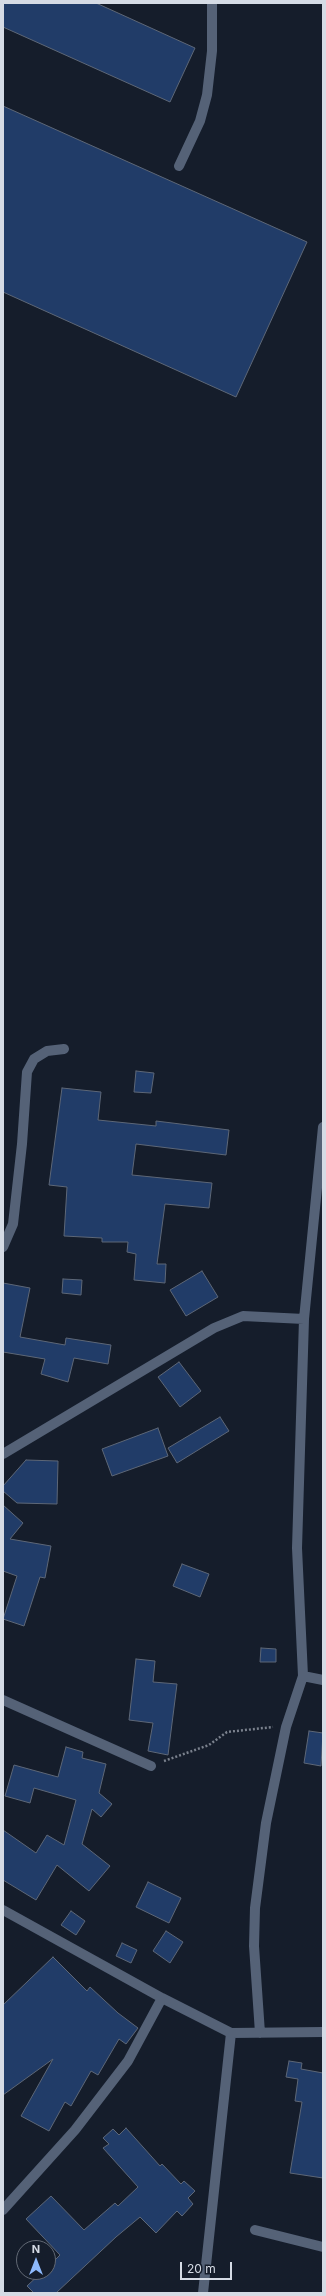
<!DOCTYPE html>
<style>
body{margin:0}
#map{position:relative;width:326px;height:2296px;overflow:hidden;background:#151d2b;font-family:Inter,sans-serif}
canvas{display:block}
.frame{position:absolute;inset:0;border:4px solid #d5dbe5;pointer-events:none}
.north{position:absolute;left:16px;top:2240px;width:40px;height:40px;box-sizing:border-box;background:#151d2b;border:1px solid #626975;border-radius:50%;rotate:0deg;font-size:11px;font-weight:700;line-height:16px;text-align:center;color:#d5dbe5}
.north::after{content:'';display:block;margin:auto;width:14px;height:18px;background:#8db9fc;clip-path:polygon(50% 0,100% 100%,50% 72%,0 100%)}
.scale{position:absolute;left:180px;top:2262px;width:52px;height:18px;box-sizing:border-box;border:2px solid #d5dbe5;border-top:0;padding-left:5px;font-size:12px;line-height:14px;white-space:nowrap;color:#d5dbe5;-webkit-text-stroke:3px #151d2b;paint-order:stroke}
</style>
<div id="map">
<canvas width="326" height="2296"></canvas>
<div class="frame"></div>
<div class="north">N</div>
<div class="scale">20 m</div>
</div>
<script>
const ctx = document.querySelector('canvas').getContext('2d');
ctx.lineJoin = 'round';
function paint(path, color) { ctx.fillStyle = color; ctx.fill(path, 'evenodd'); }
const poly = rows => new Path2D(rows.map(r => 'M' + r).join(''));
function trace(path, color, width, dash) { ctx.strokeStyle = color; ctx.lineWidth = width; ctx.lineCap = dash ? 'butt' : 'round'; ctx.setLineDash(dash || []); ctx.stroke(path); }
const building = poly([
 [3,3,96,3,195,48,170,102,3,27,3,3],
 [3,106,307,242,236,397,3,292,3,106],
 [136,1071,154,1073,151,1093,134,1092,136,1071],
 [62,1088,101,1092,98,1120,156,1126,156,1121,229,1130,226,1155,136,1144,132,1175,212,1183,209,1208,165,1204,157,1264,166,1264,165,1283,134,1280,136,1254,127,1252,128,1242,102,1242,102,1238,64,1236,67,1187,49,1185,62,1088],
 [202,1271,218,1297,186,1316,170,1290,202,1271],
 [63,1279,82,1280,81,1295,62,1293,63,1279],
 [3,1283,30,1288,20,1337,65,1345,66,1338,111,1345,108,1364,74,1358,68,1382,41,1374,45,1359,3,1352,3,1283],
 [179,1362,201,1391,180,1407,158,1377,179,1362],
 [220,1417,229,1431,177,1463,168,1448,220,1417],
 [158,1428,168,1456,112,1476,102,1449,158,1428],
 [26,1460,58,1461,57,1504,17,1503,3,1491,3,1486,26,1460],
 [3,1505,23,1523,10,1539,51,1546,45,1578,40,1577,24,1626,3,1619,17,1576,3,1571,3,1505],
 [182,1564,209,1574,200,1597,173,1586,182,1564],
 [261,1648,276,1649,276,1662,260,1662,261,1648],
 [136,1659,155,1661,153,1682,177,1684,168,1755,148,1751,153,1723,129,1720,136,1659],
 [309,1731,323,1733,321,1766,304,1763,309,1731],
 [66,1747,83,1752,82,1758,106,1764,99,1793,112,1804,101,1817,92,1809,82,1844,110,1866,89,1891,57,1865,36,1900,3,1880,3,1830,36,1853,47,1835,64,1845,76,1800,34,1788,30,1803,5,1796,14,1765,58,1777,66,1747],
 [148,1882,181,1898,169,1923,136,1907,148,1882],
 [71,1911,85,1921,76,1935,61,1925,71,1911],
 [166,1931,183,1942,170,1963,153,1951,166,1931],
 [122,1943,137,1950,131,1963,116,1956,122,1943],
 [53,1957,87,1991,90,1987,118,2013,138,2028,126,2044,119,2039,98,2075,91,2071,71,2106,65,2102,49,2131,21,2116,53,2059,3,2095,3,2005,53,1957],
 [289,2061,302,2063,301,2069,323,2073,323,2178,290,2173,302,2102,295,2101,298,2079,286,2077,289,2061],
 [126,2128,160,2166,162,2164,181,2184,184,2181,195,2191,188,2198,193,2204,182,2216,177,2211,156,2233,140,2217,116,2237,56,2293,34,2293,27,2286,42,2272,48,2272,48,2267,60,2255,26,2219,51,2196,84,2230,115,2203,118,2206,138,2187,103,2148,109,2144,103,2138,113,2129,119,2135,126,2128]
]);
const path = poly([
 [164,1761,209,1745,227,1732,273,1727]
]);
const minor = poly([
 [179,166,200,121,207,95,212,51,212,3],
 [3,1247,13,1224,22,1144,27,1072,34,1059,47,1051,64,1049],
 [3,1454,214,1328,243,1316,304,1319],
 [303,1676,323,1680],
 [3,1700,151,1766],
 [3,1910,162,1998,231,2033,323,2032],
 [260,2033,254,1946,255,1908,266,1823,286,1727,303,1676,297,1548,304,1319,323,1127],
 [3,2210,75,2130,128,2061,162,1998],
 [255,2230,323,2247],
 [203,2293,231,2033]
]);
paint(building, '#213c68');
trace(building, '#5d6777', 1);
trace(path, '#7a818d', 2.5, [2, 2]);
trace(minor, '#556277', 10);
</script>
